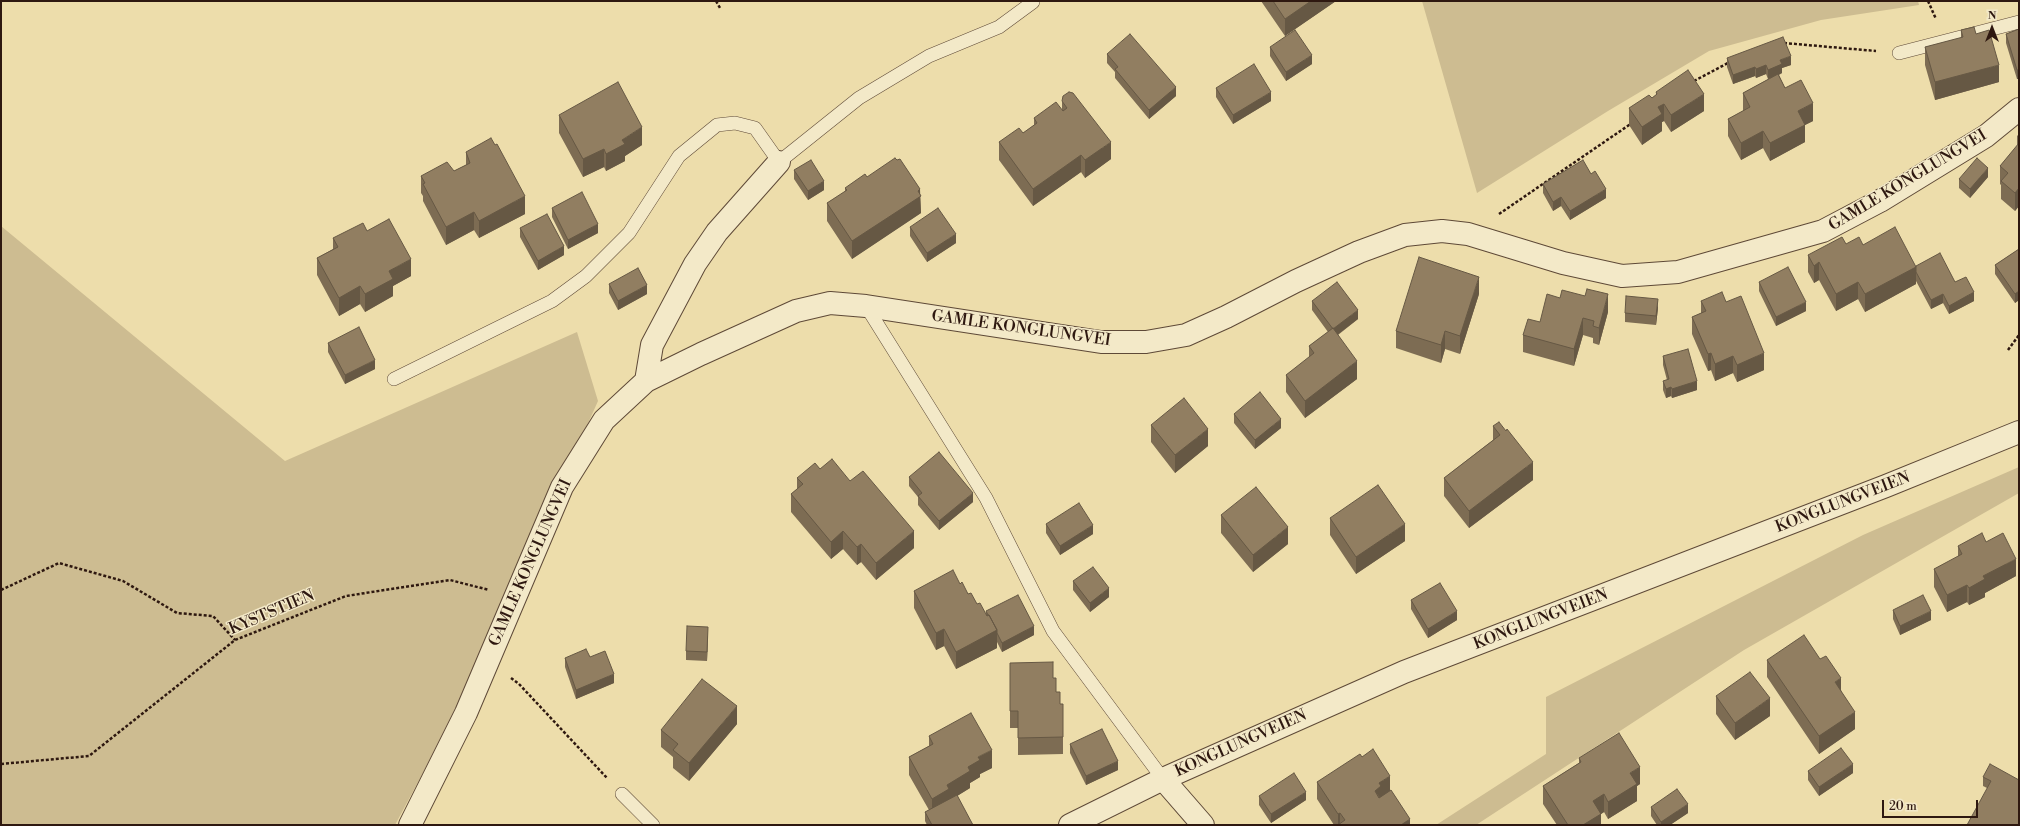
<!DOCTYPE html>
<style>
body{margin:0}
#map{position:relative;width:2020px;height:826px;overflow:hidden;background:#edddab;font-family:"Libre Bodoni",serif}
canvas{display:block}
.frame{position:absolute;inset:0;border:2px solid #2e1810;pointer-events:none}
.north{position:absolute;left:1972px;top:8px;width:40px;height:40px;-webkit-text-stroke:3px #f3e9c8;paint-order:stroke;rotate:0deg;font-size:11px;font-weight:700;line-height:16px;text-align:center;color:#2e1810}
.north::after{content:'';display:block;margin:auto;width:14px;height:18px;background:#2e1810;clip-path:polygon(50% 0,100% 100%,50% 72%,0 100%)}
.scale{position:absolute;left:1882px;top:800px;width:96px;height:18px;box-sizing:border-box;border:2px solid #2e1810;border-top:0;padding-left:5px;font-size:12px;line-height:14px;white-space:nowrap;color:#2e1810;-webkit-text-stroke:3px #f3e9c8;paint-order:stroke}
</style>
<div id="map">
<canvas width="2020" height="826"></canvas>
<div class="frame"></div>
<div class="north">N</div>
<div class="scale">20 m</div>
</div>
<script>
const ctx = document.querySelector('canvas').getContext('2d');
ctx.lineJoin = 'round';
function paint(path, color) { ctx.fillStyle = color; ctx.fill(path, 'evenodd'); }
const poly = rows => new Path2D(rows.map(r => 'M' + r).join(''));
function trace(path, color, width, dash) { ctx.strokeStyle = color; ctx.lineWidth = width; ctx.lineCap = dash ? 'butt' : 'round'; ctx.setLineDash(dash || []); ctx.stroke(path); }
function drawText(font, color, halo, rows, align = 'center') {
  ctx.font = font + ' "Libre Bodoni",serif'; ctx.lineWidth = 3; ctx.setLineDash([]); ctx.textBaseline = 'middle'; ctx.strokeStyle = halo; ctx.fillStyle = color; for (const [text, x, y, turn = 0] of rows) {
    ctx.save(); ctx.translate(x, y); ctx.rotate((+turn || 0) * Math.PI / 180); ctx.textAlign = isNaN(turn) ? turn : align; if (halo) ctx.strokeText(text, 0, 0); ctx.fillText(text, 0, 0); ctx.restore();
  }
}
const green = poly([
 [1422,1,1918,1,1919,5,1821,20,1709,51,1608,111,1477,193],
 [1,226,285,461,577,332,598,401,478,670,395,825,1,825],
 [2019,467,2019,493,1744,650,1476,825,1436,825,1546,754,1546,697,1863,535]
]);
const path = poly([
 [716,1,720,8],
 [1928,1,1936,19],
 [1784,43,1876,51],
 [1694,81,1728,63],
 [1499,214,1632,123],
 [2008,350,2019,335],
 [1,590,59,563,123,581,177,613,213,616,235,640],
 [511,678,519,684,607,778],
 [1,764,89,756,235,640,346,596,450,580,489,590]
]);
const service = poly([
 [1899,53,2019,22],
 [866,306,986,498,1053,631,1163,779],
 [394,379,552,301,586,276,629,233,679,156,717,125,735,123,755,128,779,162,859,98,929,56,999,27,1033,2],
 [622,794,653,825]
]);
const minor = poly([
 [646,381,652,345,695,264,717,232,779,162],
 [1163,779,1203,825],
 [410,825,466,713,562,487,604,420,646,381,701,354,796,311,830,303,866,306,1101,342,1146,342,1186,335,1226,317,1296,281,1359,252,1405,235,1442,231,1468,234,1563,263,1622,276,1678,272,1823,231,1880,201,1986,136,2019,109]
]);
const tertiary = poly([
 [1070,825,1163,779,1404,672,1886,486,2019,432]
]);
const wall = poly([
 [1261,1,1336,1,1285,36],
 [2019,29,2019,79,2017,79,2006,43,2006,34],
 [1961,30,1999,82,1935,100,1925,65,1925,47,1961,38],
 [1270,47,1312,64,1286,81,1270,56],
 [1107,54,1176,96,1149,119,1115,78,1115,72,1107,63],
 [1727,58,1791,65,1782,68,1782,73,1779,75,1785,88,1813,121,1805,125,1805,142,1770,161,1763,148,1741,160,1728,136,1728,119,1743,111,1743,93,1774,76,1768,79,1766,74,1756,78,1755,76,1733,84,1727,67],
 [1216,88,1271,101,1233,124,1216,97],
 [1656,92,1704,111,1671,132,1664,121,1662,122,1662,131,1642,145,1629,125,1629,108,1652,98,1656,95],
 [1062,101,1111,159,1085,178,1081,172,1033,206,999,160,999,142,1023,133,1034,125,1034,118,1062,110],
 [559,115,642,145,625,156,625,161,606,171,604,167,583,177,559,133],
 [2019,134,2019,206,2015,211,2001,199,2001,185,2000,184,2000,166,2017,146,2017,136],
 [466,152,525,214,479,238,474,230,446,245,423,201,423,196,421,193,421,176,454,171,466,165],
 [794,170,824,190,808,200,794,179],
 [1988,177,1970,198,1959,188,1959,179],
 [1543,184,1606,198,1570,220,1561,206,1553,211,1543,193],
 [845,188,920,195,921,213,852,259,827,221,827,203,845,192],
 [552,208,598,233,568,249,552,217],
 [910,227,956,243,927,262,910,236],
 [520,228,564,255,538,270,520,237],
 [333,238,411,276,393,286,393,296,365,312,360,304,339,316,317,275,317,258,333,249],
 [1846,244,1863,245,1916,266,1955,282,1974,301,1949,314,1943,303,1931,309,1916,281,1916,284,1865,312,1858,299,1836,311,1819,280,1814,283,1808,272,1808,255],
 [2019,249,2019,300,2015,303,1995,274,1995,265],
 [1759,282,1806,311,1776,326,1759,291],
 [609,284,647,294,618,310,609,293],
 [1479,294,1460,354,1445,349,1441,363,1396,348,1396,331],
 [1312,301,1358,319,1338,335,1357,379,1305,418,1286,392,1286,375,1309,358,1309,346,1328,332,1312,310],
 [1701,301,1726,302,1764,370,1737,382,1733,373,1715,381,1711,370,1708,371,1692,334,1692,317,1701,313],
 [1658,308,1656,325,1625,322,1625,313],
 [1608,312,1599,345,1593,343,1593,338,1583,335,1574,366,1523,352,1523,335,1540,322],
 [328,343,375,369,345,384,328,352],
 [1663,356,1697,390,1672,398,1671,396,1666,398,1663,390,1663,381,1667,380,1663,365],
 [1234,414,1281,428,1255,449,1234,423],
 [1151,425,1208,446,1175,473,1151,442],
 [1493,426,1506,431,1533,480,1469,528,1444,496,1444,478,1493,440],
 [820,469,850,481,914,548,876,580,861,562,857,565,843,549,831,559,791,512,791,494,797,489,797,478],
 [909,477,973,502,939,530,918,505,918,497,909,486],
 [1221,515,1288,544,1253,572,1221,533],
 [1330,518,1405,541,1356,574,1330,535],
 [1046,524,1093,534,1060,555,1046,533],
 [1986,542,2016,576,1985,593,1985,597,1969,605,1967,602,1947,612,1934,587,1934,569,1958,557,1958,546],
 [1073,581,1109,597,1090,612,1073,590],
 [960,584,986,615,986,611,1034,635,1002,652,997,642,997,648,956,669,944,646,936,650,914,608,914,591],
 [1411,600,1457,620,1428,638,1411,609],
 [1893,610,1931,620,1900,635,1893,619],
 [708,636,707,661,686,660,686,651],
 [590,657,614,683,576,699,565,667,565,658],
 [1767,660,1841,690,1855,729,1819,754,1767,677],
 [1010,663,1053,678,1056,692,1060,704,1063,704,1063,754,1018,755,1018,728,1010,728],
 [1716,696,1770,716,1735,740,1716,714],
 [737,724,689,781,673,768,673,757,661,747,661,730],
 [929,736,992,768,980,774,980,777,970,783,970,788,957,796,973,825,927,825,925,821,925,812,929,810,909,775,909,757,929,746],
 [1070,744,1118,770,1086,785,1070,753],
 [1362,757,1390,791,1410,825,1334,825,1317,799,1317,782],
 [1579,758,1640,784,1637,786,1637,801,1608,819,1604,812,1601,814,1601,825,1557,825,1543,804,1543,786,1579,763],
 [1808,771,1853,773,1819,796,1808,780],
 [1983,777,2019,780,1987,788,1983,786],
 [1259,796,1306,800,1271,823,1259,805],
 [1651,807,1688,813,1670,825,1657,825,1651,816]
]);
const shadedWall = poly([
 [1311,1,1336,1,1285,36,1285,19],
 [1312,55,1312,64,1286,81,1286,72],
 [1791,56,1791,65,1782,68,1782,73,1768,79,1768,70,1780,60],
 [1766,65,1766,74,1756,78,1756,69],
 [1999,65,1999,82,1935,100,1935,82],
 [1755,67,1755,76,1733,84,1733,75],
 [2017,70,2019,70,2019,79,2017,79],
 [1176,87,1176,96,1149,119,1149,110],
 [1271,92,1271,101,1233,124,1233,115],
 [1704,94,1704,111,1671,132,1671,115],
 [1813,103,1813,121,1805,125,1805,142,1770,161,1770,143,1798,111],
 [1664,104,1664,121,1662,122,1662,131,1642,145,1642,127,1658,107],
 [642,127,642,145,625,156,625,161,606,171,606,154,622,140],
 [1763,131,1763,148,1741,160,1741,143],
 [1111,142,1111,159,1085,178,1085,160],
 [604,149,604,167,583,177,583,159],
 [1081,155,1081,172,1033,206,1033,189],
 [1988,168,1988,177,1970,198,1970,189],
 [824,181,824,190,808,200,808,191],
 [2019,188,2019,206,2015,211,2015,193],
 [920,189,921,213,852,259,852,241],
 [1606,189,1606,198,1570,220,1570,211],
 [525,196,525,214,479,238,479,221],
 [1561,197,1561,206,1553,211,1553,202],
 [474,212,474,230,446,245,446,227],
 [598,224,598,233,568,249,568,240],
 [956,234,956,243,927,262,927,253],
 [564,246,564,255,538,270,538,261],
 [411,259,411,276,393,286,393,296,365,312,365,294,389,271],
 [1819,262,1819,280,1814,283,1814,266],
 [1916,267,1916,284,1865,312,1865,294],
 [1479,277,1479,294,1460,354,1460,336],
 [1858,282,1858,299,1836,311,1836,294],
 [647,285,647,294,618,310,618,301],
 [360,286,360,304,339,316,339,298],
 [2019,291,2019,300,2015,303,2015,294],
 [1974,292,1974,301,1949,314,1949,306],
 [1608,294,1608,312,1599,345,1599,328],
 [1943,294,1943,303,1931,309,1931,300],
 [1658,299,1658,308,1656,325,1656,316],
 [1806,302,1806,311,1776,326,1776,317],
 [1358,310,1358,319,1333,338,1333,329],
 [1583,318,1583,335,1574,366,1574,349],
 [1445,331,1445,349,1441,363,1441,345],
 [1711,353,1711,370,1708,371,1708,354],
 [1764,353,1764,370,1737,382,1737,365],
 [1733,356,1733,373,1715,381,1715,364],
 [375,360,375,369,345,384,345,375],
 [1357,361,1357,379,1305,418,1305,401],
 [1697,381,1697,390,1672,398,1672,389],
 [1671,387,1671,396,1666,398,1666,389],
 [1281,419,1281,428,1255,449,1255,440],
 [1208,429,1208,446,1175,473,1175,455],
 [1533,462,1533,480,1469,528,1469,511],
 [973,493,973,502,939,530,939,521],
 [1405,524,1405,541,1356,574,1356,557],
 [1093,525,1093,534,1060,555,1060,546],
 [1288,527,1288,544,1253,572,1253,555],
 [843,531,843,549,831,559,831,542],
 [914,531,914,548,876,580,876,563],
 [861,544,861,562,857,565,857,547],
 [2016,559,2016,576,1985,593,1985,597,1969,605,1969,588,1983,576],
 [1967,585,1967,602,1947,612,1947,595],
 [1109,588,1109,597,1090,612,1090,603],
 [1457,611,1457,620,1428,638,1428,629],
 [1931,611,1931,620,1900,635,1900,626],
 [1034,626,1034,635,1002,652,1002,643],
 [708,627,708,636,707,661,707,652],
 [944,629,944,646,936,650,936,633],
 [997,630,997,648,956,669,956,652],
 [614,674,614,683,576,699,576,690],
 [1841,678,1841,695,1835,682],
 [1770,698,1770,716,1735,740,1735,723],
 [737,706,737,724,689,781,689,763],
 [1855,712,1855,729,1819,754,1819,736],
 [992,750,992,768,980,774,980,777,970,783,970,788,949,801,932,816,932,799,978,757],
 [1118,761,1118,770,1086,785,1086,776],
 [1853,764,1853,773,1819,796,1819,787],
 [1640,767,1640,784,1637,786,1637,801,1608,819,1608,802,1630,773],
 [1390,776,1390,793,1381,799,1375,791,1379,783],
 [1306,792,1306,800,1271,823,1271,814],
 [1604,794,1604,812,1601,814,1601,825,1583,825,1593,801],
 [1688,804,1688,813,1670,825,1661,825,1661,822],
 [1340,813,1340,825,1338,825,1338,814],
 [1410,819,1410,825,1401,825]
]);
const building = poly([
 [1273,1,1311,1,1285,19,1273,1],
 [1974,27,1976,34,1989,30,1999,65,1935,82,1925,47,1963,37,1961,30,1974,27],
 [2019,29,2019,70,2017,70,2006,34,2019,29],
 [1295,30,1312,55,1286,72,1270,47,1295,30],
 [1130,34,1176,87,1149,110,1115,69,1118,67,1107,54,1130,34],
 [1783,37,1791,56,1780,60,1782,64,1768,70,1766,65,1756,69,1755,67,1733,75,1727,58,1783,37],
 [1254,64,1271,92,1233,115,1216,88,1254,64],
 [1688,70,1704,94,1671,115,1664,104,1658,107,1662,114,1642,127,1629,108,1649,95,1652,98,1657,94,1656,92,1688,70],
 [1778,74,1785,88,1801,80,1813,103,1798,111,1805,125,1770,143,1763,131,1741,143,1728,119,1750,107,1743,93,1778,74],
 [618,82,642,127,622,140,625,144,606,154,604,149,583,159,559,115,618,82],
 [1069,92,1073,93,1111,142,1085,160,1081,155,1033,189,999,142,1019,128,1023,133,1037,123,1034,118,1056,102,1063,111,1067,108,1062,101,1063,96,1069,92],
 [491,138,495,145,497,144,525,196,479,221,474,212,446,227,423,184,425,183,421,176,447,162,454,171,470,163,466,152,491,138],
 [2019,143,2019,188,2015,193,2001,181,2008,173,2000,166,2019,143],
 [895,158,897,160,900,159,920,189,918,191,921,196,852,241,827,203,847,190,845,188,865,174,867,177,895,158],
 [1977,158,1988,168,1970,189,1959,179,1977,158],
 [811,160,824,181,808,191,794,170,811,160],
 [1583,160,1591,174,1595,171,1606,189,1570,211,1561,197,1553,202,1543,184,1583,160],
 [582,192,598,224,568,240,552,208,582,192],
 [938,208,956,234,927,253,910,227,938,208],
 [547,214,564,246,538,261,520,228,547,214],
 [389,219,411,259,389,271,393,279,365,294,360,286,339,298,317,258,338,247,333,238,363,223,367,231,389,219],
 [1895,227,1916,267,1865,294,1858,282,1836,294,1819,262,1814,266,1808,255,1842,237,1846,244,1859,237,1863,245,1895,227],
 [2019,249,2019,291,2015,294,1995,265,2019,249],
 [1940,253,1955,282,1966,277,1974,292,1949,306,1943,294,1931,300,1916,272,1916,266,1940,253],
 [1419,257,1479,277,1460,336,1445,331,1441,345,1396,331,1419,257],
 [1788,267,1806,302,1776,317,1759,282,1788,267],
 [638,268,647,285,618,301,609,284,638,268],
 [1337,282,1358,310,1333,329,1312,301,1337,282],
 [1587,289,1608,294,1599,328,1593,326,1594,321,1583,318,1574,349,1523,335,1528,319,1540,322,1547,294,1560,298,1562,290,1585,296,1587,289],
 [1722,292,1726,302,1741,296,1764,353,1737,365,1733,356,1715,364,1711,353,1708,354,1692,317,1706,311,1701,301,1722,292],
 [1626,296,1658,299,1656,316,1625,313,1626,296],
 [359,327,375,360,345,375,328,343,359,327],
 [1333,328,1357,361,1305,401,1286,375,1314,353,1309,346,1333,328],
 [1688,349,1697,381,1672,389,1671,387,1666,389,1663,381,1669,379,1663,356,1688,349],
 [1260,392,1281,419,1255,440,1234,414,1260,392],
 [1184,398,1208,429,1175,455,1151,425,1184,398],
 [1499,422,1506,431,1507,429,1533,462,1469,511,1444,478,1500,435,1493,426,1499,422],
 [939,452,973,493,939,521,918,496,922,493,909,477,939,452],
 [832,459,850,481,863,471,914,531,876,563,861,544,857,547,843,531,831,542,791,494,803,484,797,478,815,463,820,469,832,459],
 [1378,485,1405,524,1356,557,1330,518,1378,485],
 [1256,487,1288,527,1253,555,1221,515,1256,487],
 [1079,503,1093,525,1060,546,1046,524,1079,503],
 [1982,533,1986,542,2003,533,2016,559,1983,576,1985,579,1969,588,1967,585,1947,595,1934,569,1962,554,1958,546,1982,533],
 [1093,567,1109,588,1090,603,1073,581,1093,567],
 [953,570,960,584,962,582,968,594,971,593,977,604,980,603,987,616,989,615,997,630,956,652,944,629,936,633,914,591,953,570],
 [1440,583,1457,611,1428,629,1411,600,1440,583],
 [1018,595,1034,626,1002,643,997,633,997,630,989,615,988,615,986,611,1018,595],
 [1923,595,1931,611,1900,626,1893,610,1923,595],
 [687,626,708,627,707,652,686,651,687,626],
 [1804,635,1820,659,1826,656,1841,678,1835,682,1855,712,1819,736,1767,660,1804,635],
 [586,649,590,657,605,651,614,674,576,690,565,658,586,649],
 [1053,662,1053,678,1056,678,1056,692,1060,692,1060,704,1063,704,1063,737,1018,738,1018,711,1010,711,1010,663,1053,662],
 [1750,672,1770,698,1735,723,1716,696,1750,672],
 [702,679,737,706,689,763,673,750,678,744,661,730,702,679],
 [971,713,992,750,978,757,980,760,968,767,970,771,947,785,949,789,932,799,909,757,933,744,929,736,971,713],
 [1102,729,1118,761,1086,776,1070,744,1102,729],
 [1619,733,1640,767,1630,773,1637,784,1608,802,1604,794,1593,801,1601,814,1583,825,1568,825,1543,786,1581,762,1579,758,1619,733],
 [1841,748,1853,764,1819,787,1808,771,1841,748],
 [1373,749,1390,776,1379,783,1381,786,1375,791,1379,798,1391,790,1410,819,1401,825,1338,825,1345,820,1340,813,1338,814,1317,782,1360,754,1362,757,1373,749],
 [1990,764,2019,780,2019,825,1967,825,1991,781,1983,777,1990,764],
 [1294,773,1306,792,1271,814,1259,796,1294,773],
 [1677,789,1688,804,1661,822,1651,807,1677,789],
 [957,795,973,825,932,825,925,812,957,795]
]);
const streetNames = [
 ["GAMLE KONGLUNGVEI",1908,181,-31],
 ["GAMLE KONGLUNGVEI",1021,329,8],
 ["KONGLUNGVEIEN",1843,503,-21],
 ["GAMLE KONGLUNGVEI",531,563,-66],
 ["KYSTSTIEN",272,613,-23],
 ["KONGLUNGVEIEN",1541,620,-21],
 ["KONGLUNGVEIEN",1241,744,-24]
];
paint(green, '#cdbc91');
trace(service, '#5e4937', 14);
trace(minor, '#5e4937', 24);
trace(tertiary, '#5e4937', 24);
trace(path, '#2e1810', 2.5, [3, 2]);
trace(service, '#f3e9c8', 13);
trace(minor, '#f3e9c8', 22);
trace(tertiary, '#f3e9c8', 22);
paint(wall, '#7d6c53');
paint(shadedWall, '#665844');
paint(building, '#917e61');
trace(building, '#665844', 1);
drawText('16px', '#2e1810', '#f3e9c8', streetNames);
</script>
